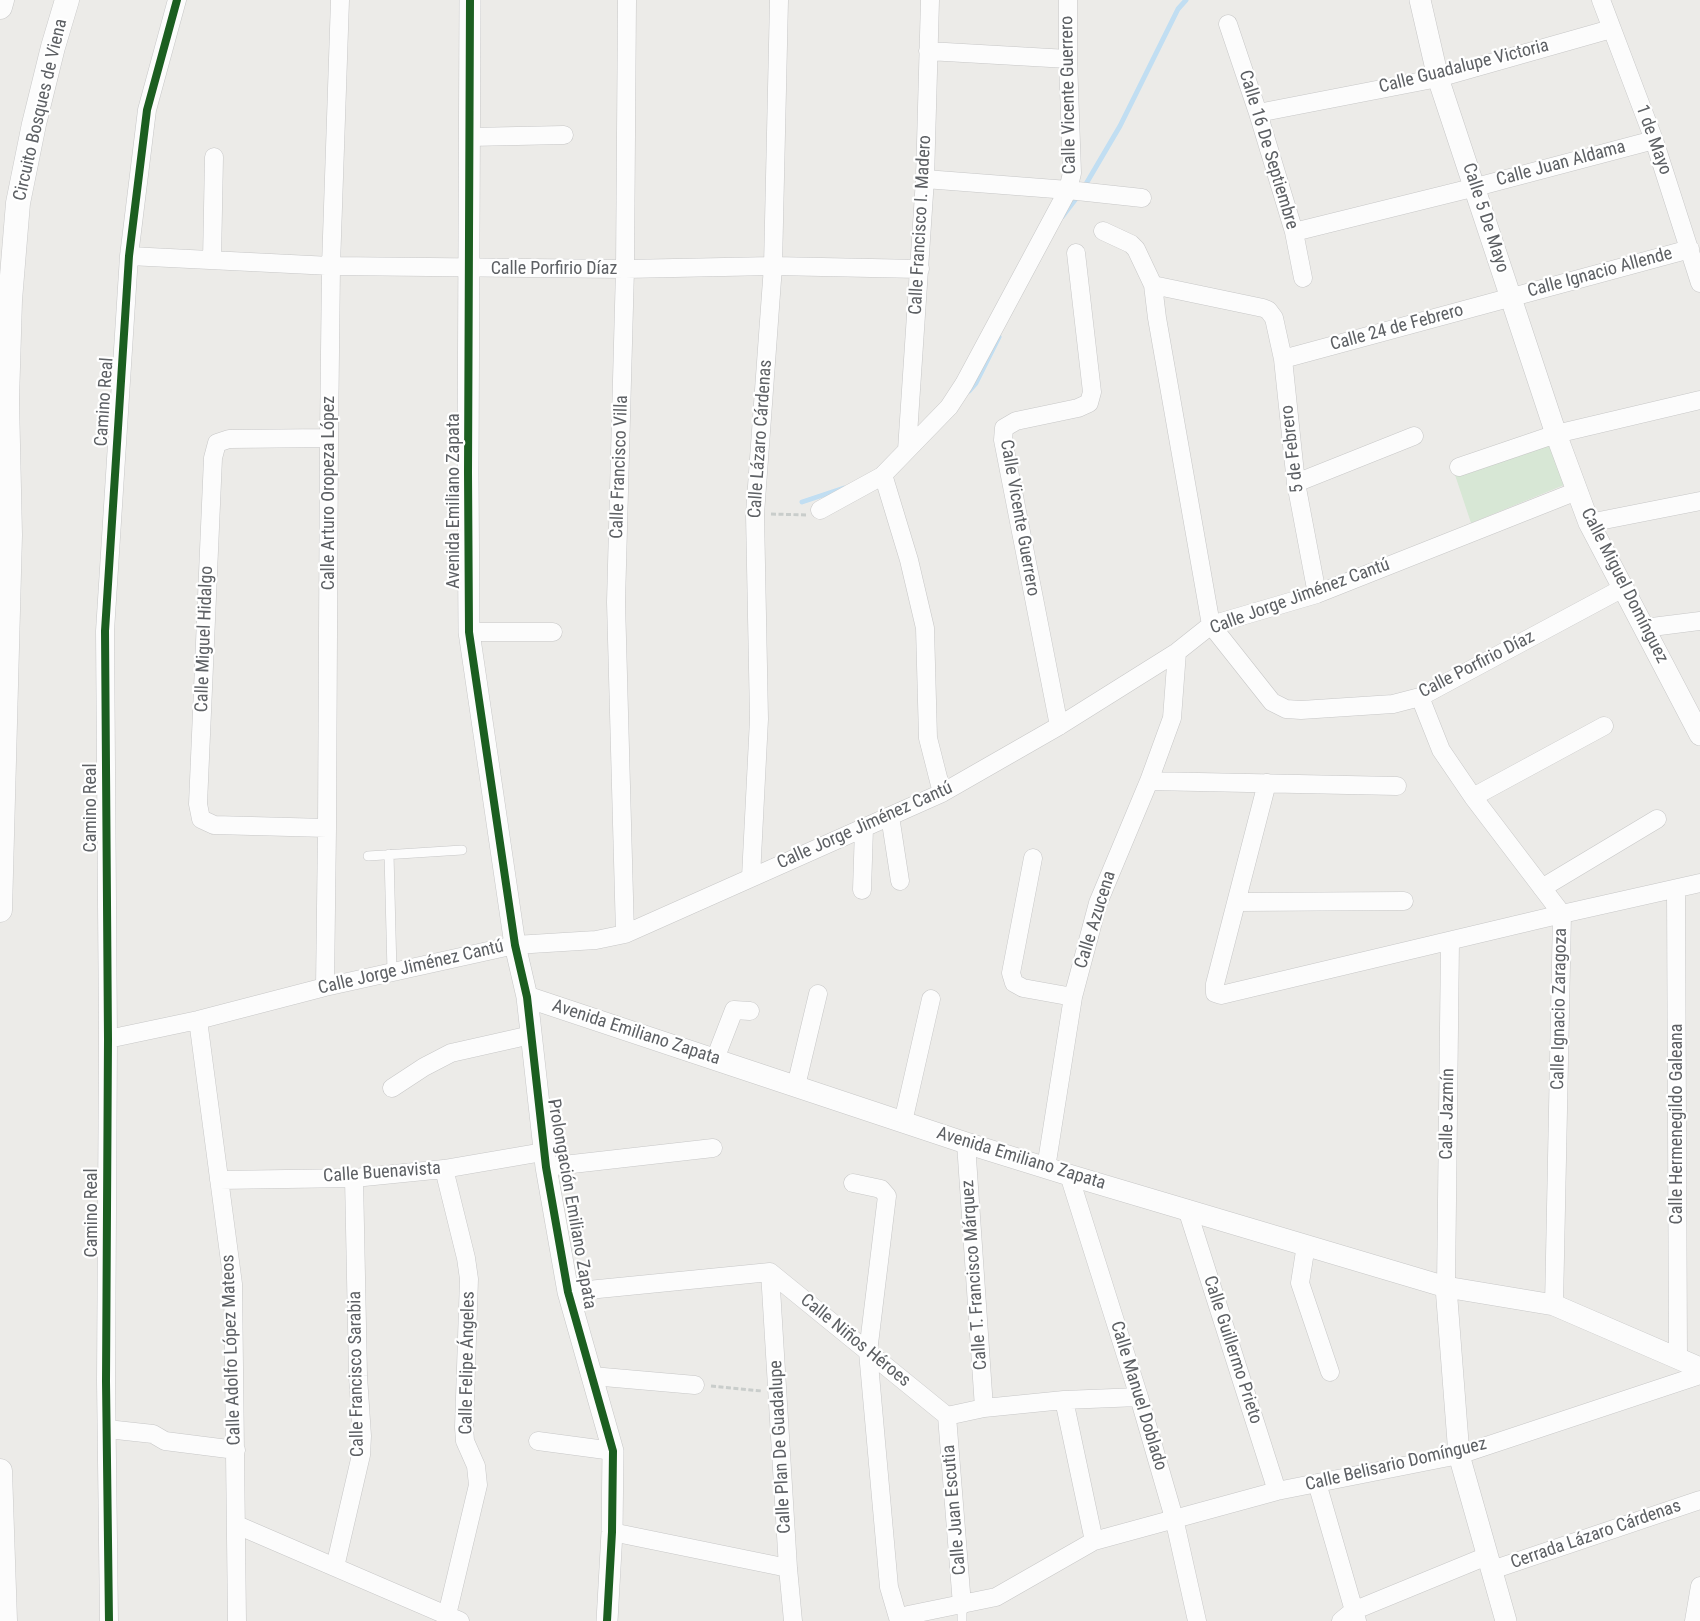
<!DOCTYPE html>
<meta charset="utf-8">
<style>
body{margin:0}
canvas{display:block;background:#ecebe8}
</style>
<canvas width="1700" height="1621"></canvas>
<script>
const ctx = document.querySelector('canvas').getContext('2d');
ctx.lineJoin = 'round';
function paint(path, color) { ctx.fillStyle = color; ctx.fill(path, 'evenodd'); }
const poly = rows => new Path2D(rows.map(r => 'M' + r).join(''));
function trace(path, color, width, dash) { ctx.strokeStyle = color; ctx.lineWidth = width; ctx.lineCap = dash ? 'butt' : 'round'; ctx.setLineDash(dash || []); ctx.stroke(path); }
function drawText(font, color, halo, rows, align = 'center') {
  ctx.font = font + ' "Roboto Condensed",sans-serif'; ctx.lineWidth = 4.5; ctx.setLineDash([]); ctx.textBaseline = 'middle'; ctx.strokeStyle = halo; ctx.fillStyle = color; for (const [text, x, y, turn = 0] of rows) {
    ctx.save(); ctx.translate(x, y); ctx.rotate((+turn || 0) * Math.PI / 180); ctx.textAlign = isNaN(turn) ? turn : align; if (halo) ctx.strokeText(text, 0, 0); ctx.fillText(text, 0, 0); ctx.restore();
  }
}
const green = poly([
 [1553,443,1569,483,1471,523,1454,472]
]);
const stream = poly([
 [1083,189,1120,126,1178,9,1186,0],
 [1062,217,1078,196],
 [969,391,976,383,999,337],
 [802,502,844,488]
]);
const path = poly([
 [771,514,807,515],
 [711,1386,762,1391]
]);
const service = poly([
 [389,854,392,972],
 [368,856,462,850],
 [962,1621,962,1605]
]);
const minor = poly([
 [1601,0,1654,140,1700,283],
 [1228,24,1258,113,1294,232,1303,278],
 [928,51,1068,59],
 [1258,113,1438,78,1611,29],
 [470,137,564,135],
 [925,179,1068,190,1142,198],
 [1103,231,1131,244,1136,249,1153,285,1157,318,1211,625,1272,702,1286,709,1301,710,1393,704,1420,697,1623,588],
 [1294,232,1476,187,1654,140],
 [129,256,331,266,625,269,773,266,920,269],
 [212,260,214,157],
 [1153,285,1263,308,1268,310,1274,318,1283,359,1296,483,1317,594],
 [1283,359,1690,249],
 [907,450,925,179,930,0],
 [1459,467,1556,434,1700,400],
 [882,476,885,481,909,560,925,628,928,738,942,793],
 [1296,483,1414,436],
 [820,510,882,476,949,407,964,384,1068,190,1072,173,1068,59,1068,0],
 [1589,523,1700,501],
 [1644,628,1700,621],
 [469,632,553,632],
 [1420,697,1441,750,1473,797,1562,914,1554,1305],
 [1059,726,1003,440,1004,428,1016,421,1078,408,1089,403,1092,392,1076,253],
 [1149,781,1397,786],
 [1267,783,1215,984,1215,993,1221,995,1562,914,1700,883],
 [1473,797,1604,726],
 [890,816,900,881],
 [327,828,214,825,201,819,198,804,213,458,217,443,229,439,329,438],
 [1033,858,1011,973,1014,983,1023,988,1073,997],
 [751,877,759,719,755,514,773,266,779,0],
 [1542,888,1657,819],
 [862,890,864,828],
 [1676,890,1678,1359],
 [1237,902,1404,901],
 [625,934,616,602,625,269,627,0],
 [325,987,327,828,329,438,331,266,340,0],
 [198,1020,233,1284,237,1621],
 [108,1039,198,1020,325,987,515,945,596,940,625,934,942,793,1059,726,1177,652,1211,625,1317,594,1577,491],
 [715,1059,734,1010,750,1011],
 [796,1086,818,994],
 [392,1088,424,1067,451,1053,531,1035],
 [903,1122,931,999],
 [966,1143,984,1408],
 [546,1167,713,1148],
 [1046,1168,1073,997,1098,903,1149,781,1172,718,1177,652],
 [444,1169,466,1258,469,1279,464,1427,465,1441,476,1466,478,1485,447,1615],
 [1069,1175,1139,1397,1174,1518,1197,1621],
 [219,1180,354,1178,444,1169,543,1152],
 [853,1183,881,1189,887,1196,868,1352,889,1587,899,1621],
 [1187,1209,1277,1491],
 [1306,1245,1300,1283,1330,1372],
 [770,1272,788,1568,793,1621],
 [1446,1287,1450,941],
 [568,1292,770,1272,947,1416,984,1408,1064,1400,1139,1397],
 [592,1376,695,1385],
 [1064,1400,1094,1541],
 [947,1416,962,1605],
 [107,1429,153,1434,165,1441,236,1450],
 [538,1441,613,1451],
 [1317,1483,1357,1621],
 [237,1525,460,1621],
 [612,1532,788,1568],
 [335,1567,361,1455,362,1436,358,1376,354,1178],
 [1492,1570,1700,1500],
 [109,1621,106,1381,108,1039,105,631,129,256,147,110,177,0],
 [899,1621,908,1615,996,1597,1094,1541,1277,1491,1459,1455,1700,1375],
 [1341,1621,1353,1611,1487,1556],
 [1694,1621,1700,1586]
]);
const tertiary = poly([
 [470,0,468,472,469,632,515,945,527,997,546,1167,568,1292,613,1451,612,1532,607,1621],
 [1420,0,1438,78,1556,434,1589,523,1700,735],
 [527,997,966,1143,1069,1175,1446,1287,1554,1305,1700,1368],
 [1446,1287,1459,1455,1506,1621]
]);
const secondary = poly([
 [0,7,2,0],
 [0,910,10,535,7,400,10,300,18,203,34,124,53,47,67,0],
 [0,1471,5,1621]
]);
const cycleway = poly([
 [470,0,468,472,469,632,515,945,527,997,546,1167,568,1292,613,1451,612,1532,607,1621],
 [109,1621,106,1381,108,1039,105,631,129,256,147,110,177,0]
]);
const streetNames = [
 ["Calle Guadalupe Victoria",1464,67,-14],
 ["Calle Vicente Guerrero",1069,95,-91],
 ["Circuito Bosques de Viena",41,110,-77],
 ["1 de Mayo",1653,140,70],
 ["Calle 16 De Septiembre",1268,150,73],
 ["Calle Juan Aldama",1561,164,-15],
 ["Calle 5 De Mayo",1485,218,72],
 ["Calle Francisco I. Madero",921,225,-87],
 ["Calle Porfirio Díaz",554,269],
 ["Calle Ignacio Allende",1600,273,-15],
 ["Calle 24 de Febrero",1397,328,-15],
 ["Camino Real",105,402,-86],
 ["Calle Lázaro Cárdenas",761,439,-86],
 ["5 de Febrero",1293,449,-97],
 ["Calle Francisco Villa",620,467,-88],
 ["Calle Arturo Oropeza López",329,493,-90],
 ["Avenida Emiliano Zapata",454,501,-90],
 ["Calle Vicente Guerrero",1019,518,80],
 ["Calle Miguel Domínguez",1624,586,63],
 ["Calle Jorge Jiménez Cantú",1300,597,-20],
 ["Calle Miguel Hidalgo",205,639,-88],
 ["Calle Porfirio Díaz",1477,665,-27],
 ["Camino Real",91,808,-90],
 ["Calle Jorge Jiménez Cantú",865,826,-24],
 ["Calle Azucena",1096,920,-73],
 ["Calle Jorge Jiménez Cantú",411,968,-13],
 ["Calle Ignacio Zaragoza",1560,1009,-89],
 ["Avenida Emiliano Zapata",636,1033,18],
 ["Calle Jazmín",1448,1114,-89],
 ["Calle Hermenegildo Galeana",1677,1124,-90],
 ["Avenida Emiliano Zapata",1021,1159,17],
 ["Calle Buenavista",382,1173,-4],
 ["Prolongación Emiliano Zapata",571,1204,80],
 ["Camino Real",92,1213,-90],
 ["Calle T. Francisco Márquez",975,1275,-94],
 ["Calle Niños Héroes",855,1341,39],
 ["Calle Adolfo López Mateos",232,1350,-92],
 ["Calle Guillermo Prieto",1232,1350,72],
 ["Calle Felipe Ángeles",468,1363,-89],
 ["Calle Francisco Sarabia",357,1374,-91],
 ["Calle Manuel Doblado",1138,1396,73],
 ["Calle Plan De Guadalupe",781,1447,-93],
 ["Calle Belisario Domínguez",1396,1465,-13],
 ["Calle Juan Escutia",955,1510,-95],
 ["Cerrada Lázaro Cárdenas",1596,1535,-19]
];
paint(green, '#d7e7d5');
trace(stream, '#c1def2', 5);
trace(service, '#c7c7c7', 10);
trace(minor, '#c7c7c7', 19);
trace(tertiary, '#c7c7c7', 22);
trace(secondary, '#c9c9c9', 25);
trace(path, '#c9cdcb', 3, [5, 2.5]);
trace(service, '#fcfcfc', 9);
trace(minor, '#fcfcfc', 18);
trace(tertiary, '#fcfcfc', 21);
trace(secondary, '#fcfcfc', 24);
trace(cycleway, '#1b5e20', 8);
drawText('18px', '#5d6064', '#fff', streetNames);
</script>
